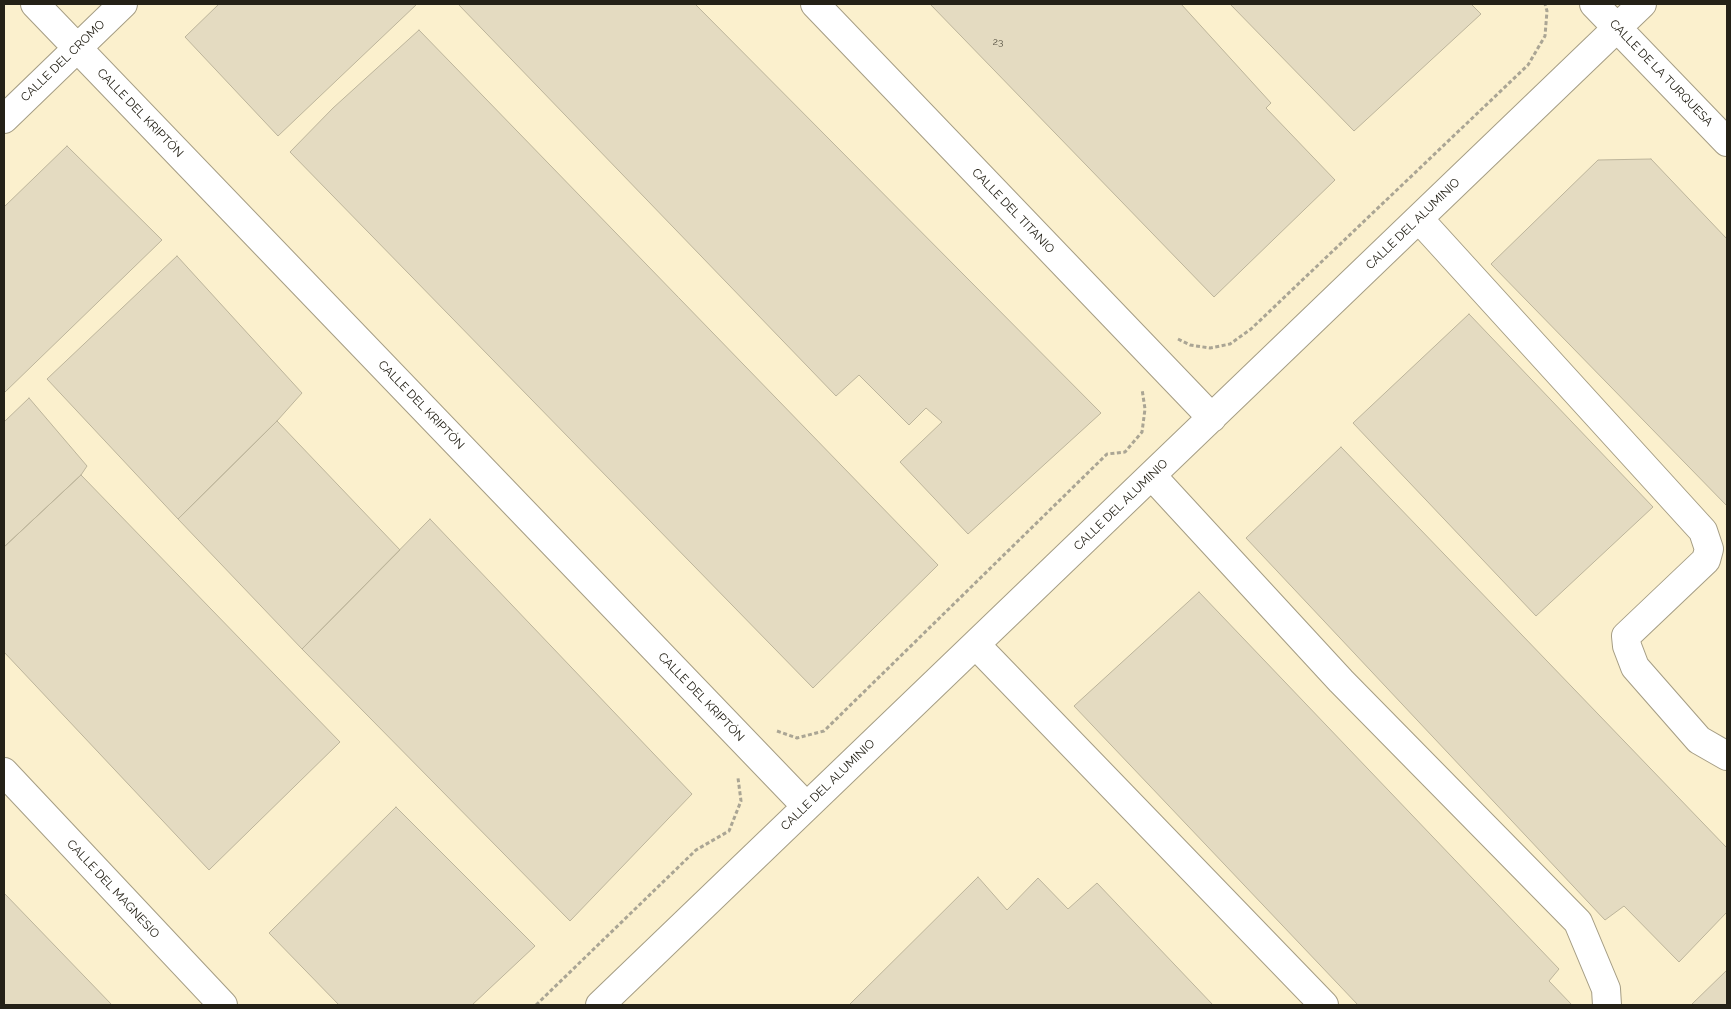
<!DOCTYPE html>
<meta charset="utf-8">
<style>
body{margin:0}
#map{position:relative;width:1731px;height:1009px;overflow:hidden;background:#fff8e2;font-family:Raleway,sans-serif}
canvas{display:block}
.frame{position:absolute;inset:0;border:5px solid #242117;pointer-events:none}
</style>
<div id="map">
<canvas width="1731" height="1009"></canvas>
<div class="frame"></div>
</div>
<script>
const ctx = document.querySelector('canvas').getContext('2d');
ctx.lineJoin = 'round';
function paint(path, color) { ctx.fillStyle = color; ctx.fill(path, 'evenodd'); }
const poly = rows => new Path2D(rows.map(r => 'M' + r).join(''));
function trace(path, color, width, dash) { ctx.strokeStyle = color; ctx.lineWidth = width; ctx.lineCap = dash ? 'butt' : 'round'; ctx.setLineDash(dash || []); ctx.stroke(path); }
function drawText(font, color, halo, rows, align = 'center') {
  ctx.font = font + ' Raleway,sans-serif'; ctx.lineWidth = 4.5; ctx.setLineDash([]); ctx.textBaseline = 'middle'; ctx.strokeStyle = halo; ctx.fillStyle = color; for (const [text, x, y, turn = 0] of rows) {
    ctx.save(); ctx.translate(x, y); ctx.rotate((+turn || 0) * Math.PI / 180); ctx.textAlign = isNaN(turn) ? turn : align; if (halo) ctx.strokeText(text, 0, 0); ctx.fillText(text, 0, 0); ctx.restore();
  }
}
const built = poly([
 [4,4,1727,4,1727,1005,4,1005]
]);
const building = poly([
 [219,4,417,4,278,136,185,37,219,4],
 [458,4,695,4,1101,413,968,534,900,462,942,422,926,408,909,425,859,375,836,396,458,4],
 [930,4,1181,4,1271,103,1266,108,1335,180,1214,297,930,4],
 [1230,4,1471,4,1481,14,1354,131,1230,4],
 [419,30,938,565,813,688,290,152,333,108,419,30],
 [67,146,162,240,4,393,4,207,67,146],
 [1651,159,1727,239,1727,506,1491,264,1598,160,1651,159],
 [177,256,302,393,277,421,178,519,47,379,177,256],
 [1469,314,1653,507,1536,616,1353,423,1469,314],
 [29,398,87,466,81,475,4,547,4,422,29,398],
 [277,421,400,550,302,649,178,519,277,421],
 [1341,447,1727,848,1727,912,1679,962,1624,906,1605,920,1246,538,1341,447],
 [81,475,340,742,209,870,4,652,4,547,81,475],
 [430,519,692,794,570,921,302,649,430,519],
 [1199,592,1559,969,1549,981,1572,1005,1358,1005,1074,706,1199,592],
 [396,807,535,946,472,1005,339,1005,269,933,396,807],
 [978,877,1007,910,1038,878,1068,909,1097,883,1213,1005,849,1005,978,877],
 [4,893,112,1005,4,1005,4,893],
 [1727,970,1727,1005,1691,1005,1727,970]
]);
const path = poly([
 [1178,339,1190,345,1210,348,1230,344,1251,329,1528,65,1545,36,1547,11,1545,4],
 [777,731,797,738,824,731,1107,454,1125,452,1142,432,1145,409,1142,389],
 [536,1005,696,850,729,831,741,801,738,778]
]);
const minor = poly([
 [35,4,806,806],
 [815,4,1212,418],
 [1594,4,1727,142],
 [4,119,123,4],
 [1419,219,1703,531,1709,549,1706,560,1626,636,1627,646,1635,667,1699,740,1727,756],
 [1152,476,1341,681,1578,922,1606,989,1607,1005],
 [976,645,1324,1005],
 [4,772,223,1005],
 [600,1005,1642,4]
]);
const numberNames = [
 ["23",998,42]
];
const streetNames = [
 ["CALLE DEL CROMO",63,61,-44],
 ["CALLE DE LA TURQUESA",1661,73,46],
 ["CALLE DEL KRIPTÓN",140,113,46],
 ["CALLE DEL TITANIO",1013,211,46],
 ["CALLE DEL ALUMINIO",1413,224,-44],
 ["CALLE DEL KRIPTÓN",421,405,46],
 ["CALLE DEL ALUMINIO",1121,505,-44],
 ["CALLE DEL KRIPTÓN",701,697,46],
 ["CALLE DEL ALUMINIO",828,785,-44],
 ["CALLE DEL MAGNESIO",113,889,47]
];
paint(built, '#fbf0cd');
paint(building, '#e4dbc1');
trace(building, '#bdb59b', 1);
trace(minor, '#a59d84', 30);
trace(path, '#aaa594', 3, [4, 2.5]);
trace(minor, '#fff', 28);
drawText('10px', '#545042', null, numberNames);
drawText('12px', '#242117', '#fff', streetNames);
</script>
